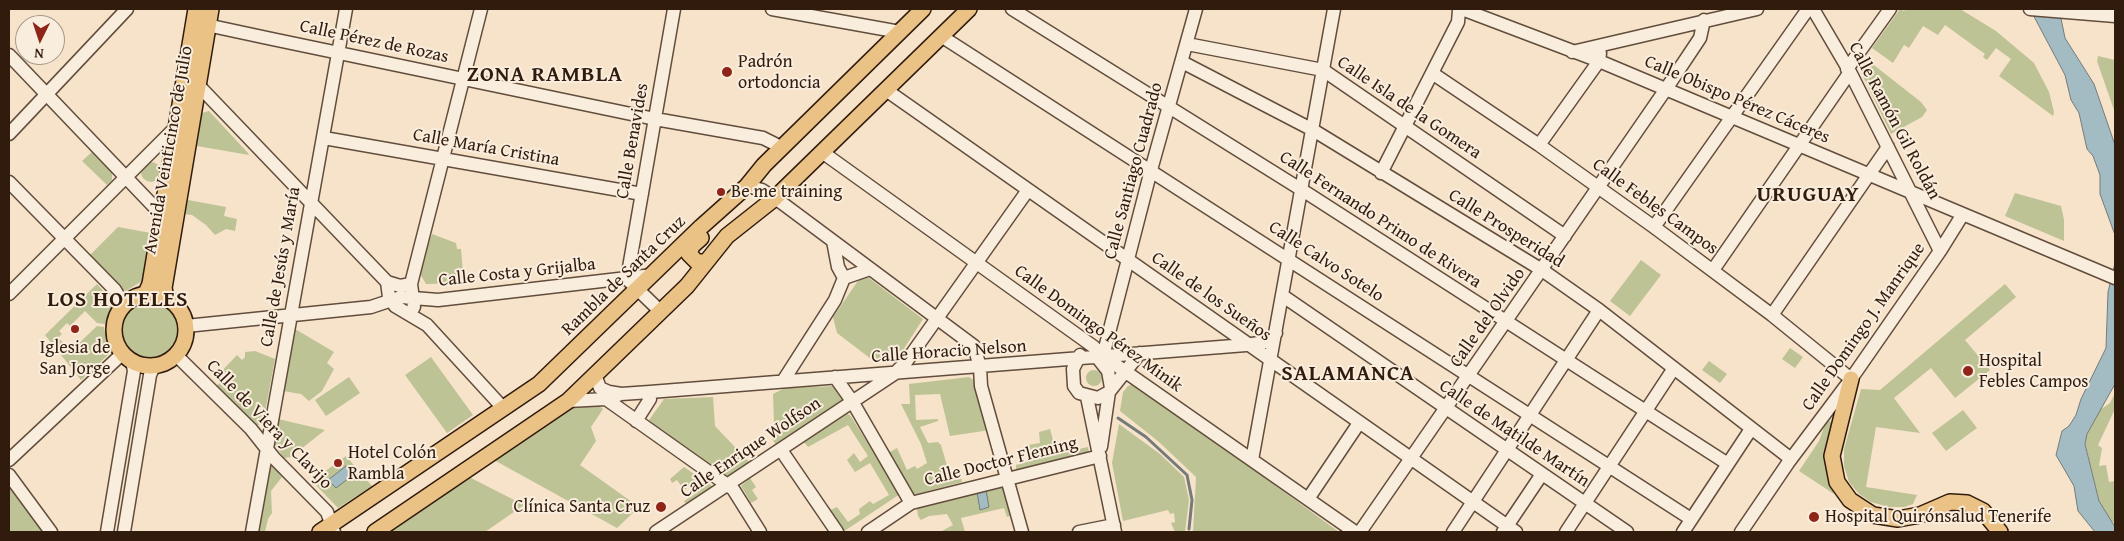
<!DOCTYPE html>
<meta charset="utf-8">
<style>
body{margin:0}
#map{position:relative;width:2124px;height:541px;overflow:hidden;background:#f6e3ca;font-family:"Gentium Book Plus",serif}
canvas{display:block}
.frame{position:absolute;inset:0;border:10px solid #301b0d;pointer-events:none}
.north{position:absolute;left:15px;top:15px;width:50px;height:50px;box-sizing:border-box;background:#f9eddd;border:1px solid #a9998a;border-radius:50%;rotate:184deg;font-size:14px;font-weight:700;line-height:20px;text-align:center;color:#301b0d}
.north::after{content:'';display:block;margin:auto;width:18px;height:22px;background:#8f2418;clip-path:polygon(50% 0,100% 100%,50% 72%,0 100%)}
</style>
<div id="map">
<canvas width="2124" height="541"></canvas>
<div class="frame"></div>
<div class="north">N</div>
</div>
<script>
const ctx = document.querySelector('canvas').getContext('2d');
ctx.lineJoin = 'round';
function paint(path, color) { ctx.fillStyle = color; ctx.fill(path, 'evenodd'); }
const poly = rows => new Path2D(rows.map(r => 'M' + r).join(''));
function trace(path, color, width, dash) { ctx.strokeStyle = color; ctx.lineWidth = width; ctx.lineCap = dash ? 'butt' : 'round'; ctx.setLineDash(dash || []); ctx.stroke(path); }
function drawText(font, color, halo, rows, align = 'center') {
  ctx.font = font + ' "Gentium Book Plus",serif'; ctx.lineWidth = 4; ctx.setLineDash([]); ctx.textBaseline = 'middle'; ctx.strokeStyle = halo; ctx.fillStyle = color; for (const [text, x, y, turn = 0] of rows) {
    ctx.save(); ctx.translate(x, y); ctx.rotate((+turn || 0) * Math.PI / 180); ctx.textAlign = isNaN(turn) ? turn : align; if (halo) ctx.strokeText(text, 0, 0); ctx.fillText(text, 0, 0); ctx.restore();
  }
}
const green = poly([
 [1900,9,1904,11,1906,9,1960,9,1996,31,2034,63,2049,92,2054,112,2053,116,1999,76,2011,59,1996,48,1987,60,1983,57,1985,54,1945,25,1938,35,1923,26,1909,48,1904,45,1893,63,1872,48],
 [2098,56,2115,60,2115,113,2097,61],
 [1866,62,1870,62,1921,102,1927,110,1922,117,1891,134,1860,70,1861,64],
 [209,111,248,153,249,155,197,146,202,113],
 [92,152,112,173,112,180,107,185,82,161],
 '141 172a10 10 0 1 1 20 0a10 10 0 1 1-20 0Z',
 [2015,193,2061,206,2064,220,2064,241,2005,216],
 [188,200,226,207,224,216,237,219,235,231,226,229,215,235,206,225,192,215,185,214],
 [118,227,151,233,142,281,126,291,123,290,89,256],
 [432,234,456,243,457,249,461,249,464,283,426,284,419,272],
 [1641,260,1661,275,1630,316,1610,301],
 [864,276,869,278,923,319,896,361,875,362,837,333,833,317,860,278],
 [97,284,113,302,105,324,97,323,85,311,70,326,67,323,59,331,62,334,58,338,68,347,72,344,75,347,97,326,104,327,109,354,81,380,45,335],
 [2005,284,2016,297,1965,340,1990,370,1955,398,1931,368,1894,398,1920,433,1876,427,1866,487,1917,495,1913,504,1904,507,1889,507,1871,502,1859,494,1849,482,1844,466,1844,449,1861,389,1880,390],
 '118 330a32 32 0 1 1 64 0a32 32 0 1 1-64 0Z',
 [295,329,334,352,327,363,334,369,322,391,309,401,301,394,283,391],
 [1790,348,1803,357,1795,368,1782,359],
 [255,351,275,359,263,423,255,426,216,386,221,382,217,376,237,355,242,360,245,357,245,352],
 [431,357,473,415,447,433,405,375],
 [1709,361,1727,374,1720,383,1702,370],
 '1086 378a8 8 0 1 1 16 0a8 8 0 1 1-16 0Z',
 [349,377,360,393,326,416,315,400],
 [969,377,975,381,990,430,950,436,940,394,915,395,916,420,938,419,938,421,920,427,928,443,938,442,941,445,948,469,942,471,945,482,961,478,962,482,913,495,888,453,897,448,907,470,915,466,917,469,927,463,921,444,901,404,910,404,909,384],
 [1133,384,1169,408,1339,532,1193,532,1196,477,1159,442,1120,411,1123,392,1128,386],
 [836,386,844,400,776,445,767,430,774,424,773,394,785,388],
 [2115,393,2115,409,2098,445,2102,448,2099,466,2106,465,2109,482,2115,481,2115,523,2110,521,2099,501,2085,442,2087,434,2100,410,2110,403],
 [713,397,715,426,750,463,728,478,651,424,649,420,664,399],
 [598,405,603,409,591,427,596,441,580,465,639,507,617,528,494,460,570,408],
 [1963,410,1977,428,1946,451,1932,433],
 [847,414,850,415,900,494,843,532,826,512,837,507,848,522,860,514,859,509,870,501,873,504,889,495,870,463,855,472,847,460,854,453,860,462,868,456,848,425,808,447,804,442],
 [278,419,325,430,291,457,284,458,273,442],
 [1827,419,1832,423,1825,461,1834,494,1799,471,1819,441],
 [1119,424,1160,454,1184,477,1189,500,1185,532,1175,532,1171,523,1175,522,1174,513,1170,514,1168,510,1123,521,1112,463],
 [1050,429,1054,444,1057,444,1059,453,1088,447,1089,452,1016,470,1016,465,1032,460,1028,445,1040,443,1039,432],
 [346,456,372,486,338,508,312,481],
 [272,465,282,477,271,491,272,513,268,519,265,532,259,532,268,472],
 [684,467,712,486,712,489,687,505,684,501,695,494,690,486,684,490,677,480,672,483,670,479],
 [469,477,524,505,485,532,388,532],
 [750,478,756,487,752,490,758,499,751,503,741,486],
 [9,483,45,532,9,532],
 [1000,484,1004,487,1012,515,1007,517,1004,508,961,518,965,532,940,532,953,525,947,514,929,516,921,520,918,516,917,508,946,496]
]);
const water = poly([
 [2030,9,2059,9,2065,38,2094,84,2115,145,2115,235,2100,194,2100,175,2093,156,2087,149,2079,113,2071,100,2065,75,2030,9],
 [2115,263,2115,384,2087,434,2085,444,2099,501,2115,527,2115,532,2095,532,2078,511,2074,486,2056,455,2062,431,2069,426,2076,415,2081,399,2106,348,2108,292,2115,263],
 [346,466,353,475,336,488,328,480,346,466],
 [986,490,989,507,980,510,977,492,986,490]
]);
const stream = poly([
 [1118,418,1146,437,1187,475,1192,500,1189,529]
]);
const minor = poly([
 [772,9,900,32],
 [1012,9,1310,195,1728,464],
 [1813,9,1850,72,1940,251],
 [2030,9,2115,16],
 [1467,11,1599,61,2115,278],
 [201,21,216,27,272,39,655,119,763,138,775,144,780,149],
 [941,36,1691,519],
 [1187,44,1323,70,1565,236],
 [1572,52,1757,9],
 [9,55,161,214],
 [1182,62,1313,130,1542,270,1599,310,1791,459],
 [1847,69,1890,9],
 [1432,73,1539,145,1654,227,1772,315,1851,379],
 [199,86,387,282,400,286,411,284],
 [886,90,1516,532],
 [9,134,127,9],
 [324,138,642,194],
 [1539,145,1599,61,1600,53],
 [822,152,1094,347,1103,356,1355,532],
 [1381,173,1458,22,1459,10],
 [9,182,115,290,124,305],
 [747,186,762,190,782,203,974,346,980,367,981,386,1022,532],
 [1654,227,1808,9],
 [833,241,838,267,844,278,870,269],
 [1713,270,1850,72],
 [387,282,389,297,395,306,427,325,504,409],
 [9,294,175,128],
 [1283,296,1627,532],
 [660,311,627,279,674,9],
 [409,314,414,307,411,284,413,276,481,9],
 [1772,315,1888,147],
 [186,326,371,307,401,297,438,300,653,275],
 [176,355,251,429,274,458,327,512,334,532],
 [1080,355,1073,369,1074,386,1079,393,1098,398,1109,392,1140,353],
 [1103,356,1151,170,1196,9],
 [1097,357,1108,371,1111,388],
 [595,375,600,388,609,392,621,394],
 [835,377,852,401,911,503],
 [783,381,835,300,844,278],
 [1087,397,1115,532],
 [606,399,733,489,760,532],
 [568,401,606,399,621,394,650,392,1246,345,1265,342,1276,333],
 [636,421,650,399,650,392],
 [1101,447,1109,392],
 [781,450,837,532],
 [9,460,123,353],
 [1252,460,1334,9],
 [9,475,51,532],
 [1308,499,1359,423],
 [107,532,134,371,132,361],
 [124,532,150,375,154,366],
 [252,532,346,9],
 [656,532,894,374,906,362,1028,190],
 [868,532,911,503,1100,456],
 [1079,532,1114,525],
 [1360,532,1666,89,1700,38,1704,20],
 [1453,532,1599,310],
 [1503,532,1542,474],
 [1566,532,1674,368],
 [1683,532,1751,429],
 [1741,532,1788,463,1851,379,1940,251,1963,214]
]);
const major = poly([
 [701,238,692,246,689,254,697,262,706,262],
 '114 330a36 36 0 1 1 72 0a36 36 0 1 1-72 0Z',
 [145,295,150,284,196,9],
 [166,298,164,288,211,9],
 [1851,379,1832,456,1837,482,1850,500,1873,515,1898,519,1920,515,1950,502,1967,503,1983,511,2000,532],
 [320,532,539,384,701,227,747,186,764,165,923,9],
 [375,532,568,401,687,286,727,236,775,198,969,9]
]);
const markers = [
 [727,72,6,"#8f2418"],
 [721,192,5,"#8f2418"],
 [75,329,5,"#8f2418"],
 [1968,371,6,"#8f2418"],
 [338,463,5,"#8f2418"],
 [661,507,6,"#8f2418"],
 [1814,517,6,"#8f2418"]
];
const streetNames = [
 ["Calle Pérez de Rozas",374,42,12],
 ["Calle Obispo Pérez Cáceres",1737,100,23],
 ["Calle Isla de la Gomera",1409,108,34],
 ["Calle Ramón Gil Roldán",1894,121,62],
 ["Calle Benavides",633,141,-80],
 ["Calle María Cristina",486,148,10],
 ["Avenida Veinticinco de Julio",169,150,-80],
 ["Calle Santiago Cuadrado",1134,171,-75],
 ["Calle Febles Campos",1655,207,36],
 ["Calle Fernando Primo de Rivera",1380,220,33],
 ["Calle Prosperidad",1506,229,32],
 ["Calle Calvo Sotelo",1326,262,33],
 ["Calle de Jesús y María",281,267,-80],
 ["Calle Costa y Grijalba",517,273,-6],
 ["Rambla de Santa Cruz",624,276,-44],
 ["Calle de los Sueños",1211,297,35],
 ["Calle del Olvido",1488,318,-55],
 ["Calle Domingo J. Manrique",1864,327,-55],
 ["Calle Domingo Pérez Minik",1098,329,36],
 ["Calle Horacio Nelson",949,352,-4],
 ["Calle de Viera y Clavijo",269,425,46],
 ["Calle de Matilde Martín",1514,434,34],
 ["Calle Enrique Wolfson",751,448,-34],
 ["Calle Doctor Fleming",1001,462,-14]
];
const poiNames = [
 ["Padrón",738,62],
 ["ortodoncia",738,83],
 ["Be me training",731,192],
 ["Iglesia de",75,348,"center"],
 ["San Jorge",75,369,"center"],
 ["Hospital",1979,361],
 ["Febles Campos",1979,382],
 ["Hotel Colón",348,453],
 ["Rambla",348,474],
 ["Clínica Santa Cruz",650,507,"right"],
 ["Hospital Quirónsalud Tenerife",1825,517]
];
const districtNames = [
 ["ZONA RAMBLA",545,75],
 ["URUGUAY",1808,195],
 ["LOS HOTELES",118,300],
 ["SALAMANCA",1348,374]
];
paint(green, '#bec395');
paint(water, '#a3bbc2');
trace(water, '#757b7a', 1);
trace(stream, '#757b7a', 3);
trace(minor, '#624d3c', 15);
trace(major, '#301b0d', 18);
trace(minor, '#f9eddd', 12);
trace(major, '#ebc285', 15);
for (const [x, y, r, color] of markers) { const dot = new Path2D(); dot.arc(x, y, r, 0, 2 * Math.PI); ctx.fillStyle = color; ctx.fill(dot); trace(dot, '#f9eddd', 2); }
drawText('18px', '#301b0d', '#f9eddd', streetNames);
drawText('18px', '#301b0d', '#f9eddd', poiNames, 'left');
ctx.letterSpacing = '1px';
drawText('bold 22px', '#301b0d', '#f9eddd', districtNames);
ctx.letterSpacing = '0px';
</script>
